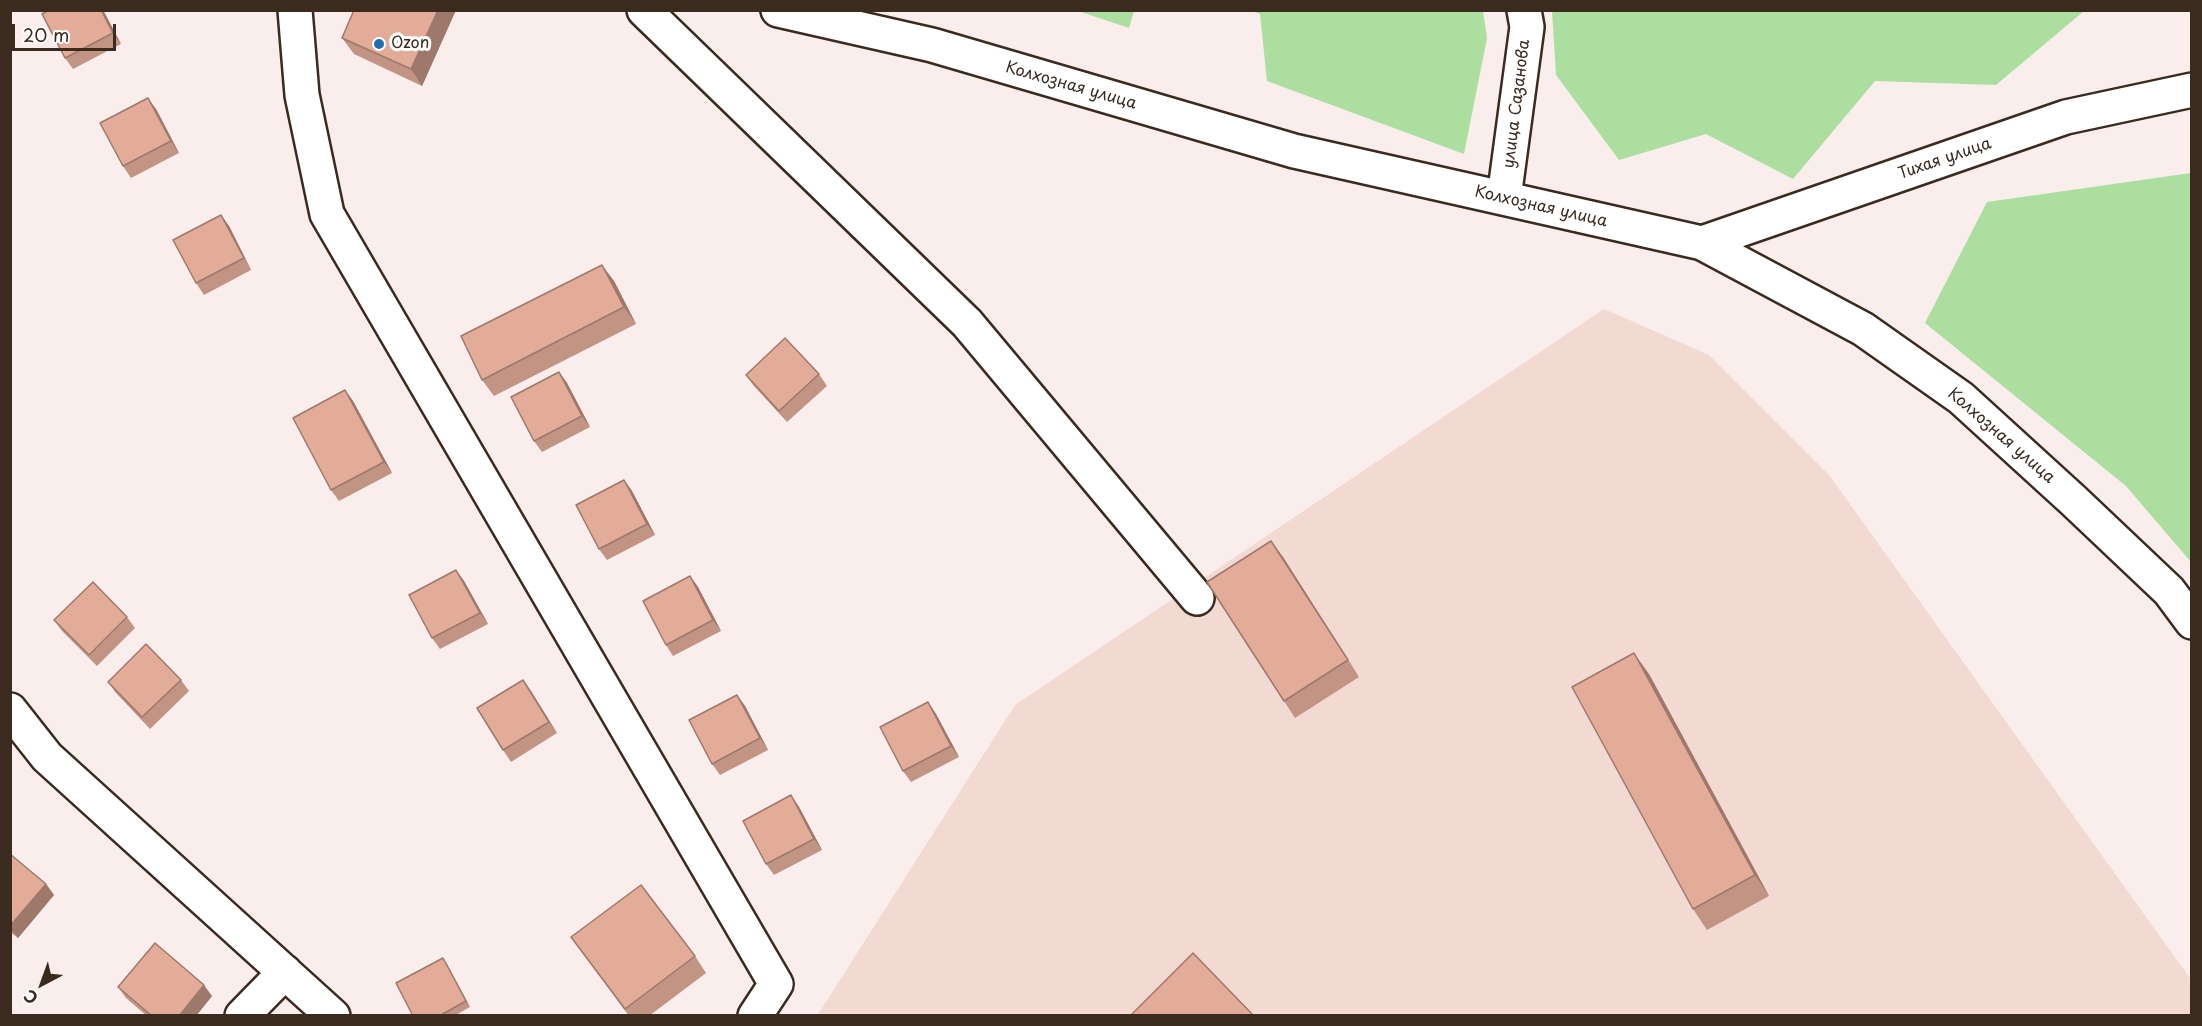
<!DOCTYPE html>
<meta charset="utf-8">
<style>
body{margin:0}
#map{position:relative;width:2202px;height:1026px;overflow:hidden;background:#f9eeeb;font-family:"Playpen Sans",sans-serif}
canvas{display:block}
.frame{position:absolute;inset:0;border:12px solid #3b2a1e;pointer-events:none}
.north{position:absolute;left:12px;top:954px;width:60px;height:60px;-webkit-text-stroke:4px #fff;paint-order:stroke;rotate:221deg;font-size:16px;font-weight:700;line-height:24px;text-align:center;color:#3b2a1e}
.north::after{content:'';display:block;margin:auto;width:21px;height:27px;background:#3b2a1e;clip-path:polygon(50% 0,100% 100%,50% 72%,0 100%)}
.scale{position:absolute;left:12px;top:24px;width:104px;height:27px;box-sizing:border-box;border:3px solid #3b2a1e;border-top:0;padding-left:8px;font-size:18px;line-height:21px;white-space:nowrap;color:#3b2a1e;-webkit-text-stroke:4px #fff;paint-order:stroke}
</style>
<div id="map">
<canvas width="2202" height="1026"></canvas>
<div class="frame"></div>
<div class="north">С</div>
<div class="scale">20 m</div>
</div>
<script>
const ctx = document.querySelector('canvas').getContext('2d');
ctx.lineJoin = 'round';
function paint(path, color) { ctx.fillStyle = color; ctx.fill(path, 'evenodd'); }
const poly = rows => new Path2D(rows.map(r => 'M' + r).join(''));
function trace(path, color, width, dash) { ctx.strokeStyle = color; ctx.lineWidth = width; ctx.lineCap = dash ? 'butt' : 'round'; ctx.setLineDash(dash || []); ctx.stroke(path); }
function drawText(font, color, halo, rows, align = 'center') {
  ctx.font = font + ' "Playpen Sans",sans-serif'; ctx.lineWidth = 6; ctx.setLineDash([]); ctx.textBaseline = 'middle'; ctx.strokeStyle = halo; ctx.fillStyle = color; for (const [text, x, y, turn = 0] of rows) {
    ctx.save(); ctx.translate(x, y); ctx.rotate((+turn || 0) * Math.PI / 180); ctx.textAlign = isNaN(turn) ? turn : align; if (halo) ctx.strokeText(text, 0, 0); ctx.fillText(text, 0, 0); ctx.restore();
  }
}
const built = poly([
 [1604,309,1709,355,1829,475,2192,981,2191,1016,817,1016,1015,705]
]);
const green = poly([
 [1078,11,1134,11,1129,28],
 [1252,11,1483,11,1487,38,1464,154,1267,81,1260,14],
 [1552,11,1552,10,2084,11,1996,85,1875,81,1793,179,1706,134,1619,160,1556,75],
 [2191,173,2192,173,2191,562,2126,486,1925,323,1987,202]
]);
const minor = poly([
 [295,10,302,95,327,214,776,984,755,1016],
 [644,10,967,323,1197,598],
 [778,10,932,45,1294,151,1702,243,1863,329,1961,398,2074,501,2169,591,2192,622],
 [1504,198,1527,27,1524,10],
 [1702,243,2066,117,2192,90],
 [10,710,47,757,333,1016],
 [242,1016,285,972]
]);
const wall = poly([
 [103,10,121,44,73,69,65,58],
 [456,10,422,86,354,54,342,38],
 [156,109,179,153,131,178,123,166],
 [221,215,229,226,251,270,204,295,196,283],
 [614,281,636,324,494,396,482,380],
 [559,372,567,383,590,427,542,452,534,441],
 [819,374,827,386,787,422,754,386,746,375],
 [345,390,353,401,392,473,339,501,331,490],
 [624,480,632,491,655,535,607,560,599,549],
 [1283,557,1359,677,1295,718,1284,701],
 [456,570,464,581,488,624,440,649,432,638],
 [690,576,698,587,721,631,673,656,666,645],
 [127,617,135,628,97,666,62,631,54,620],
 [1649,674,1769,896,1707,930,1693,909],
 [181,680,189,691,150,729,116,693,108,682],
 [523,680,557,733,511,762,503,750],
 [737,695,745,706,768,750,720,775,712,764],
 [928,702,936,714,959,757,911,782,903,771],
 [791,795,799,807,822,850,774,875,766,864],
 [10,854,46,884,54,895,18,938,10,932],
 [571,937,695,956,706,973,649,1016,629,1016],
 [443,958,470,1007,454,1016,413,1016],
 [118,987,212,996,196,1016,147,1016,126,998]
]);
const shadedWall = poly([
 [101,10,103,10,121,44,113,33],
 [438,10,456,10,422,86,411,69],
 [148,98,156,109,179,153,171,141],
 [221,215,229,226,251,270,244,258],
 [602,265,614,281,636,324,624,307],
 [559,372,567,383,590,427,582,416],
 [345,390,353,401,392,473,384,462],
 [624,480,632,491,655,535,647,524],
 [1271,541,1283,557,1359,677],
 [456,570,464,581,488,624,480,613],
 [690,576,698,587,721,631,713,620],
 [1634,653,1649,674,1769,896,1755,875],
 [523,680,531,691,557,733,549,722],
 [737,695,745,706,768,750,760,738],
 [928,702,936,714,959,757,951,746],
 [791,795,799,807,822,850,814,839],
 [46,884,54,895,18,938,10,928,10,926],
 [443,958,447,964,470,1007,466,1001],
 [204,985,212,996,196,1016,179,1016]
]);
const building = poly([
 [49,10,101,10,113,33,65,58,42,14,49,10],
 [354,10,438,10,411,69,342,38,354,10],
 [148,98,171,141,123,166,100,123,148,98],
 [221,215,244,258,196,283,173,240,221,215],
 [602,265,624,307,482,380,461,336,602,265],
 [785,338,819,374,779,411,746,375,785,338],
 [559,372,582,416,534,441,511,397,559,372],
 [345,390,384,462,331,490,293,418,345,390],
 [624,480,647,524,599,549,576,505,624,480],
 [1271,541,1348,660,1284,701,1207,582,1271,541],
 [456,570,480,613,432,638,409,595,456,570],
 [690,576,713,620,666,645,643,601,690,576],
 [93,582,127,617,89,655,54,620,93,582],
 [146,644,181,680,142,717,108,682,146,644],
 [1634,653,1755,875,1693,909,1572,687,1634,653],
 [523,680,549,722,503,750,477,708,523,680],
 [737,695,760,738,712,764,689,720,737,695],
 [928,702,951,746,903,771,880,727,928,702],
 [791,795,814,839,766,864,743,821,791,795],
 [10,854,46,884,10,926,10,854],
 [641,885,695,956,625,1009,571,937,641,885],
 [155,943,204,985,179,1016,152,1016,118,987,155,943],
 [1193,953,1254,1016,1130,1016,1193,953],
 [443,958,466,1001,439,1016,413,1016,396,983,443,958]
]);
const markers = [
 [379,44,6,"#1f6fb2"]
];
const poiNames = [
 ["Ozon",391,44]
];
const streetNames = [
 ["Колхозная улица",1071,86,16],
 ["улица Сазанова",1517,104,-83],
 ["Тихая улица",1945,159,-19],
 ["Колхозная улица",1541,207,13],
 ["Колхозная улица",2001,436,41]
];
paint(built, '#f2dad2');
paint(green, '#abde9f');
trace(minor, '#3b2a1e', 38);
trace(minor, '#fff', 33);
paint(wall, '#c29484');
paint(shadedWall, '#9e786b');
paint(building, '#e2ac99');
trace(building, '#9e786b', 1.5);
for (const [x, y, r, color] of markers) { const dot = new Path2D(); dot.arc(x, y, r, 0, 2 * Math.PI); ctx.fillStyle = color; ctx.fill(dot); trace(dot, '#fff', 2); }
drawText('16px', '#3b2a1e', '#fff', poiNames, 'left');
drawText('16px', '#3b2a1e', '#fff', streetNames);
</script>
